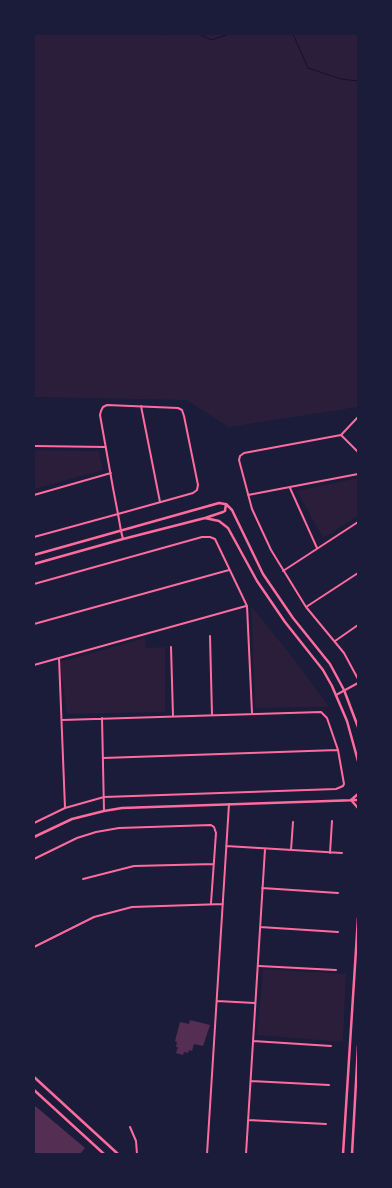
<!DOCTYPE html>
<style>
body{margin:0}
#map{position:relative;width:392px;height:1188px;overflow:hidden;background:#1b1b3a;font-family:Mulish,sans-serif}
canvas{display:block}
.frame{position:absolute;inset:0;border:35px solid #1b1b3a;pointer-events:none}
</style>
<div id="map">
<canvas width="392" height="1188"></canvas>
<div class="frame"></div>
</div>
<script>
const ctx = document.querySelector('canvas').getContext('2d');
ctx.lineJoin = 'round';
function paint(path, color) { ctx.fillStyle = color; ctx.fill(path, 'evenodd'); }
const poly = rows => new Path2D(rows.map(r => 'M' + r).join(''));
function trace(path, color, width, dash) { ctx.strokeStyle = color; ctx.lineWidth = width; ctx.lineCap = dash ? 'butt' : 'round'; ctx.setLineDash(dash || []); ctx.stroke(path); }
const green = poly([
 [34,34,358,34,358,407,229,427,186,400,34,397],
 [34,450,99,451,103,470,34,489],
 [358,478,358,516,323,538,297,491],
 [251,606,297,663,329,707,258,708,255,706],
 [145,638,146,648,165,647,165,712,67,714,60,662],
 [263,969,346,974,343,1042,257,1035]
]);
const stream = poly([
 [163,34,166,35,170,34],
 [199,34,211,40,229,34],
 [293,34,308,68,341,79,358,81]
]);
const building = poly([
 [190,1020,210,1025,203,1046,194,1044,192,1051,189,1050,188,1053,184,1052,183,1055,176,1053,178,1047,176,1047,177,1042,175,1041,180,1022,189,1024],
 [34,1105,85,1148,80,1154,34,1154]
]);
const minor = poly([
 [141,406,160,502],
 [341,435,244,453,240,456,239,460,252,509,271,550,306,607,344,653,358,679],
 [341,435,358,417],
 [341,435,358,452],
 [34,446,106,447],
 [290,488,317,548],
 [34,495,111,473],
 [248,495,358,474],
 [34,537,118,514,193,493,197,490,198,485,184,416,182,410,178,408,107,405,103,407,101,411,100,415,113,488,118,514,121,531,123,539],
 [283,571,358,522],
 [34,584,202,537,210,537,215,539,247,606,252,713],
 [306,607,358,573],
 [34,624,229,570],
 [210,636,212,715],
 [335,641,358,625],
 [171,647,173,716],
 [59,658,65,808],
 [34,665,246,606],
 [336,695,358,683],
 [102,718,104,811],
 [103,758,338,750],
 [34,823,65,808,104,797,336,789,343,786,344,784,338,750,327,718,321,712,62,720],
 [226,846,342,853],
 [291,850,293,822],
 [330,853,332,821],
 [34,859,77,838,96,832,119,828,211,825,214,827,216,833,211,903],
 [83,879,134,866,214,864],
 [262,888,338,893],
 [260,927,338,932],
 [34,947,94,917,132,907,223,904],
 [259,966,336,970],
 [217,1001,255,1003],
 [253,1041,331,1046],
 [251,1081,329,1085],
 [248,1120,326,1124],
 [130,1127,136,1141,137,1154],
 [207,1154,229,804],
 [246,1154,265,849]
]);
const tertiary = poly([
 [226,504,232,510,263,574,293,618,330,664,344,690,358,727],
 [205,518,219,521,228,528,257,581,285,622,323,670,332,686,347,721,358,761],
 [34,555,219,503,225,504],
 [34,564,123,539,205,518,223,512,225,511,226,504],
 [358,794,351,800,358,808],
 [34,837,72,819,104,811,122,808,358,800],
 [34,1077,118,1154],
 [34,1090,104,1154],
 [343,1154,358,918],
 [352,1154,358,1046]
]);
paint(green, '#2a1e3b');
trace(stream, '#12122b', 1);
paint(building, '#542f53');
trace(minor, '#ff6b9d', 2);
trace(tertiary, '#ff6b9d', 2.5);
</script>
